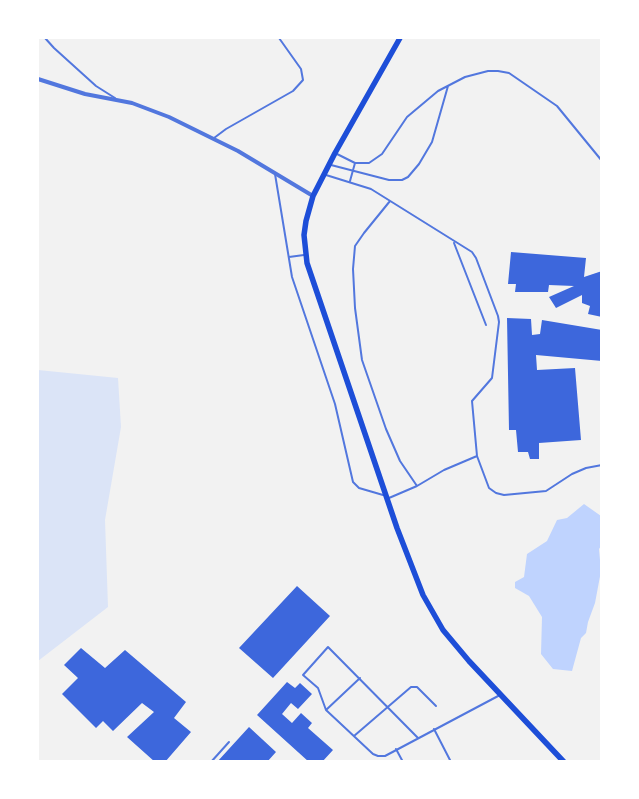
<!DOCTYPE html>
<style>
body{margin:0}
#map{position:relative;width:639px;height:799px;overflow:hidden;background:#f2f2f2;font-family:"DM Sans",sans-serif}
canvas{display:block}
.frame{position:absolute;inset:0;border:39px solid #fff;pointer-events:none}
</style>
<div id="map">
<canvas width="639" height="799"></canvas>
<div class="frame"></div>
</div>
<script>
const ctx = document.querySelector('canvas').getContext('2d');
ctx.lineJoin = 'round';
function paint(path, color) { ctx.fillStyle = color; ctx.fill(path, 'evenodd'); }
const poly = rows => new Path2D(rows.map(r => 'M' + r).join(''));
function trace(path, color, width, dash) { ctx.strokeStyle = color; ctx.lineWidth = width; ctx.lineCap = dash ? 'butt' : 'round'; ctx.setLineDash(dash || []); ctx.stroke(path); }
const green = poly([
 [38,370,118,378,121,427,105,520,108,607,38,661]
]);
const water = poly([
 [584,504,601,516,601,546,599,549,601,571,595,603,588,622,586,633,581,638,572,671,553,669,541,654,542,617,529,596,515,588,515,582,524,577,527,554,547,541,557,520,567,518]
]);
const building = poly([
 [511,252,586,258,584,277,602,271,602,317,588,314,590,306,582,303,582,295,556,308,549,297,574,286,549,285,548,292,515,292,516,284,508,284],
 [507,318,531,319,532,335,540,334,542,320,602,330,602,361,536,355,537,370,575,368,581,440,539,443,539,459,530,459,528,452,518,452,516,430,509,430],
 [297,586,330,616,273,678,239,648],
 [81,648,105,668,125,650,186,702,174,718,191,732,165,762,155,762,127,737,154,712,142,703,113,731,103,721,96,728,62,694,78,678,64,665],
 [287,682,295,688,300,683,312,694,298,709,291,703,282,714,292,723,301,713,312,723,308,728,333,750,322,762,309,762,257,715],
 [249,727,276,752,267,762,217,762]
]);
const service = poly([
 [45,38,54,48,96,86,115,98],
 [214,138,226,129,293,91,303,80,301,69,279,38],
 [337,154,355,163,369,163,382,154,407,117,438,91,465,77,488,71,498,71,509,73,557,106,602,161],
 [331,165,389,180,402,180,408,177,419,164,432,142,448,86],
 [275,174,292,277,335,404,353,482,359,488,383,495],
 [326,175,371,189,472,252,476,258,498,316,499,322,492,378,472,401,477,456,444,470,417,486,389,498],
 [350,181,355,163],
 [390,201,364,233,355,246,353,269,355,308,362,360,386,429,400,461,417,486],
 [454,243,486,325],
 [289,257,304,255],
 [477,456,489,488,496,493,504,495,546,491,572,474,586,468,602,465],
 [326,710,360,678],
 [434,729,451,762],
 [354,736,411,687,417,687,436,706],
 [418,738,328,647,303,675,318,688,326,710,373,754,378,756,385,756,500,695],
 [396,749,403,762],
 [211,762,229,742]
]);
const minor = poly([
 [38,79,85,94,132,103,169,117,238,151,313,196]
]);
const primary = poly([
 [400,38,335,153,313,196,306,221,304,235,307,263,397,528,423,595,443,630,469,661,564,762]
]);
paint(green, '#dbe4f7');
paint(water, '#bfd3fe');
paint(building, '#3d67dc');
trace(service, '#5277de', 2);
trace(minor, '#5277de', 4);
trace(primary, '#1d4ed8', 5.5);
</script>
